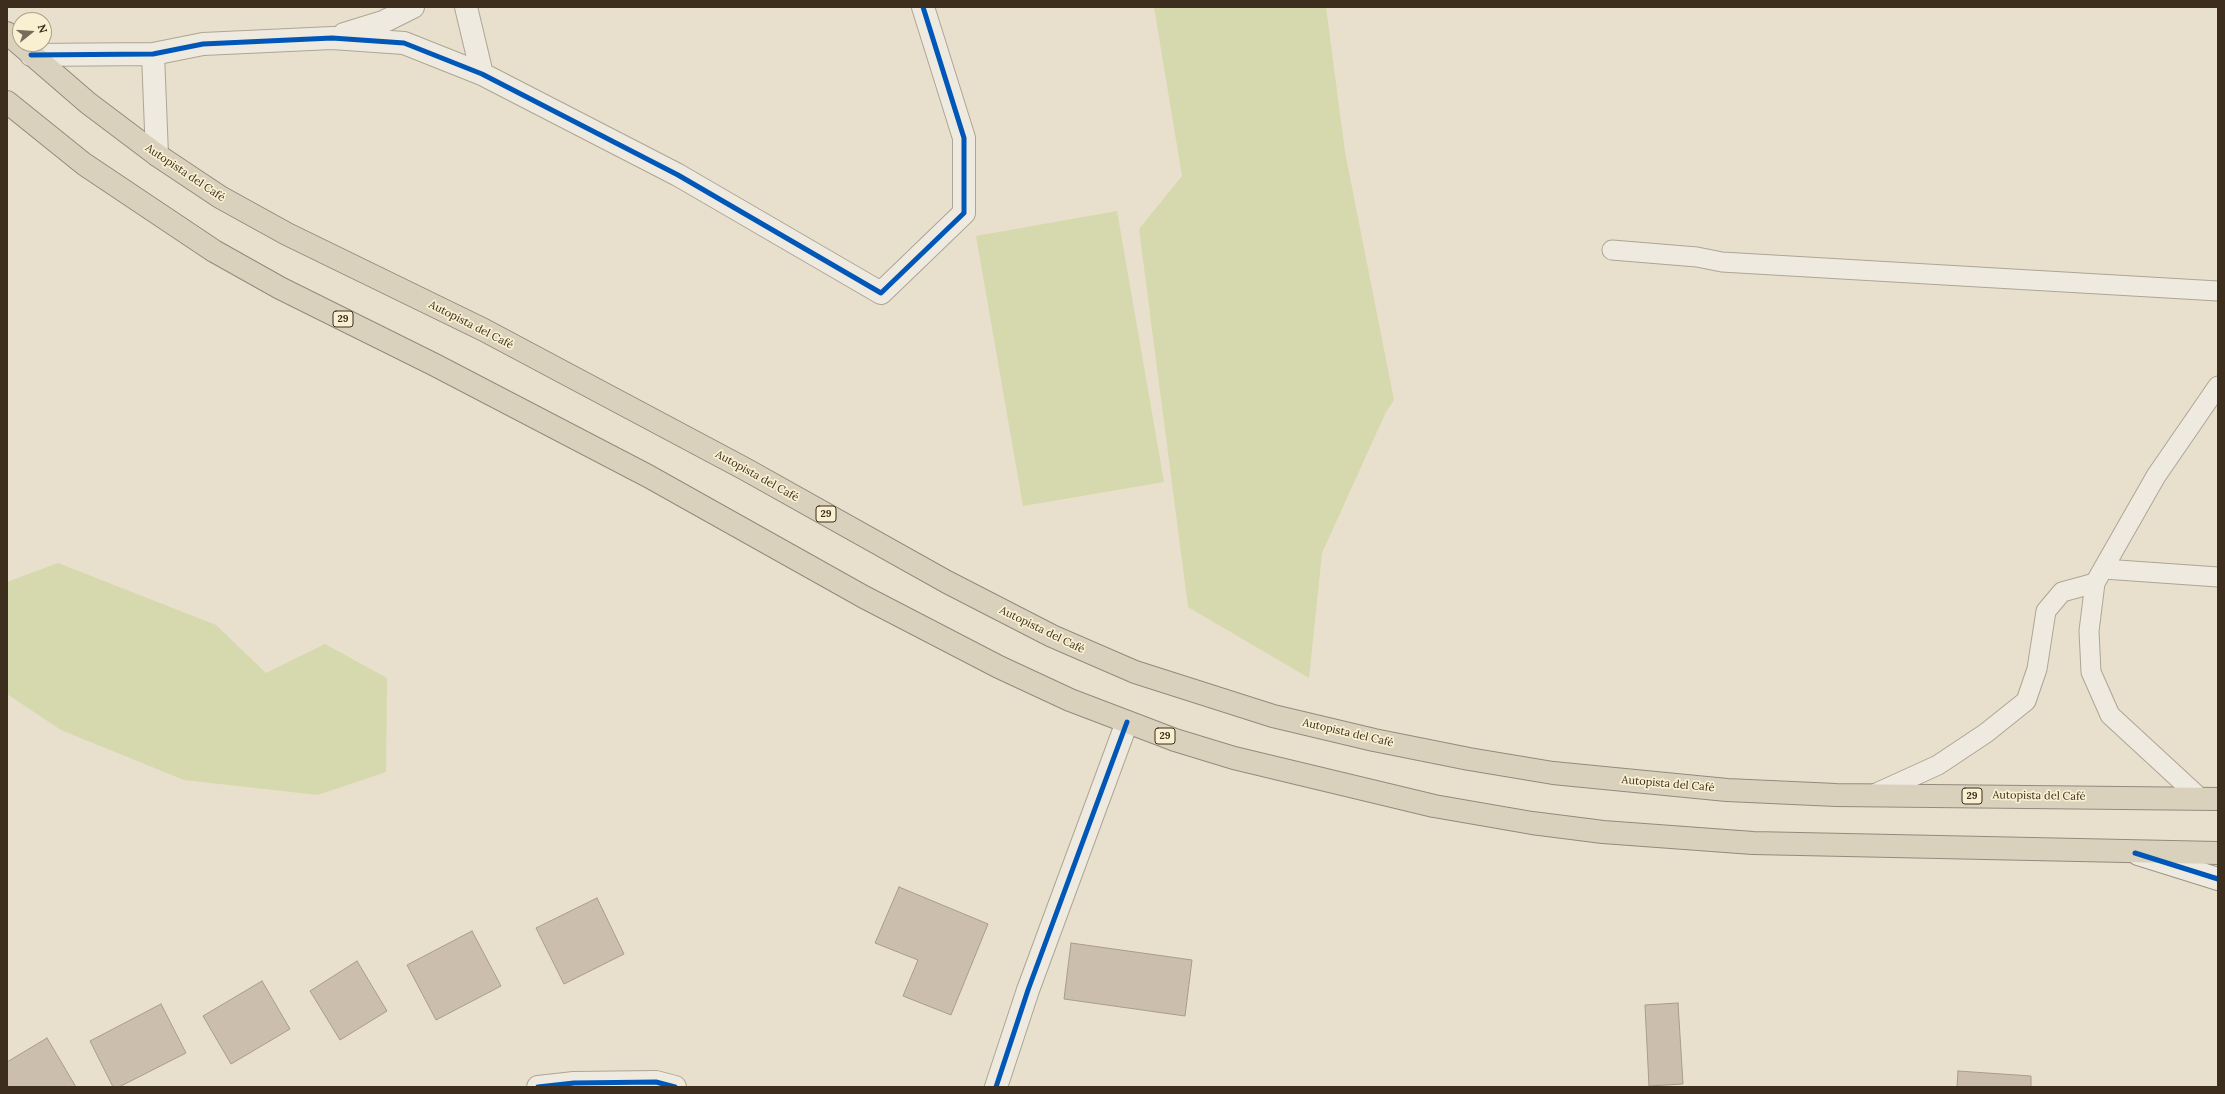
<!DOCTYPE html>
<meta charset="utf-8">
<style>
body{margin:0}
#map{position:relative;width:2225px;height:1094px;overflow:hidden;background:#e8e0cc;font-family:Lora,serif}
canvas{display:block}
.frame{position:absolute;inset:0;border:8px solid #3c2d1c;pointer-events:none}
.north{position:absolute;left:12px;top:12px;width:40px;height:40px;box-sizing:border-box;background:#f9efd1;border:1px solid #ada189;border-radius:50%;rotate:73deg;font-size:11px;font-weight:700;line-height:16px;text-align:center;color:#3c2d1c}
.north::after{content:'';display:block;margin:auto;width:14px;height:18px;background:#786c5a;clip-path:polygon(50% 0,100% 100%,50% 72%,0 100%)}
</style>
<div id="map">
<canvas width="2225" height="1094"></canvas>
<div class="frame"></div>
<div class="north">N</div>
</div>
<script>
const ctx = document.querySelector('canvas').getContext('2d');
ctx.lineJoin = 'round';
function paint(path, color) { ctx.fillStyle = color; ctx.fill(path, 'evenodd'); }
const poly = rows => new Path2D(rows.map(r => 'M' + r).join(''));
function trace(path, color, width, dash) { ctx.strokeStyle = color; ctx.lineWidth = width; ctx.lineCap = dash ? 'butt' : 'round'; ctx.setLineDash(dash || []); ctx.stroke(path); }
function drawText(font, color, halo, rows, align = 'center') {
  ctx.font = font + ' Lora,serif'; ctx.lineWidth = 3.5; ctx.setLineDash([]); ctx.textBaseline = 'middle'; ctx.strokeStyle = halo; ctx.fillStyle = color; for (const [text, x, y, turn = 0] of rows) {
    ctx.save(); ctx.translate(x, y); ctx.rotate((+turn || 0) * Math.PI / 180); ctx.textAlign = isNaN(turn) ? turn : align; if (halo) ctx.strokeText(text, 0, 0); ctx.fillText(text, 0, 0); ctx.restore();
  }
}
const green = poly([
 [1154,7,1326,7,1345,152,1394,400,1386,412,1322,553,1309,678,1188,607,1139,229,1182,176],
 [1117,211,1164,482,1023,506,976,236],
 [58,563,216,625,266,673,325,644,387,678,386,772,318,795,184,780,61,730,7,694,7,582]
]);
const building = poly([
 [899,887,988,924,951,1015,903,996,918,960,875,943,899,887],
 [597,898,624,954,564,984,536,928,597,898],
 [472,931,501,986,436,1020,407,965,472,931],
 [1071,943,1192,960,1185,1016,1064,999,1071,943],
 [357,961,387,1011,340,1040,310,991,357,961],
 [262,981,290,1029,231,1064,203,1016,262,981],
 [1678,1003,1683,1084,1649,1086,1645,1005,1678,1003],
 [161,1004,186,1053,119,1087,113,1087,90,1041,161,1004],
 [47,1038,76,1087,7,1087,7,1062,47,1038],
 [1958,1071,2031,1076,2031,1087,1957,1087,1958,1071]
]);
const lane = poly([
 [1612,250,1697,257,1722,262,2218,291],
 [2104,569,2218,577],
 [1872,795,1938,765,1986,733,2026,701,2037,669,2046,611,2062,592,2095,583],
 [2201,799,2110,715,2091,672,2089,631,2095,583,2156,476,2218,386]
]);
const street = poly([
 [466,7,482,74],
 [344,34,383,22,413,7],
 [153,54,157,155],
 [31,55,153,54,203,44,332,38,404,43,482,74,678,175,881,293,964,213,964,138,923,7],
 [538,1087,574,1083,656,1082,675,1087],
 [996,1087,1028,990,1127,722]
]);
const secondary = poly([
 [2138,854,2218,879]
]);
const highway = poly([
 [7,33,88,103,157,155,220,197,287,234,484,330,745,469,947,582,1052,636,1135,672,1273,716,1374,740,1469,759,1553,773,1727,790,1836,795,2218,799],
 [7,102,84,164,214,251,280,288,435,365,648,476,864,597,999,667,1070,700,1175,740,1234,758,1434,806,1532,823,1603,832,1753,843,2218,853]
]);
const cycleway = poly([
 [31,55,153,54,203,44,332,38,404,43,482,74,678,175,881,293,964,213,964,138,923,7],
 [2135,853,2218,879],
 [538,1087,574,1083,656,1082,675,1087],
 [996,1087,1028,990,1127,722]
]);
const shields = [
 [343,319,20],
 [826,514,20],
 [1165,736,20],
 [1972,796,20]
];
const shieldNames = [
 ["29",343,319],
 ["29",826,514],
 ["29",1165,736],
 ["29",1972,796]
];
const streetNames = [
 ["Autopista del Café",185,173,34],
 ["Autopista del Café",471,325,27],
 ["Autopista del Café",757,476,29],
 ["Autopista del Café",1042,630,26],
 ["Autopista del Café",1348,733,13],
 ["Autopista del Café",1668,784,5],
 ["Autopista del Café",2039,796,1]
];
paint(green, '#d6d8ad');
paint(building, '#ccbeac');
trace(building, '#a89b8b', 1);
trace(lane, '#ada595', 21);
trace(street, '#ada595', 24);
trace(secondary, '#9c9485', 24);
trace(highway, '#928a7c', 24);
trace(lane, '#eeeadf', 19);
trace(street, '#eeeadf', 22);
trace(secondary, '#eeeadf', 22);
trace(highway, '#dad1bd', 22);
trace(cycleway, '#0057b8', 5);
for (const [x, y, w] of shields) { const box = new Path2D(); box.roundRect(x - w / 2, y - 8, w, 16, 3); ctx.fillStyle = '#f9efd1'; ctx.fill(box); trace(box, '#3c2d1c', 1); }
drawText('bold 10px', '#3c2d1c', null, shieldNames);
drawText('11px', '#3c2d1c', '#f9efd1', streetNames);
</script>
